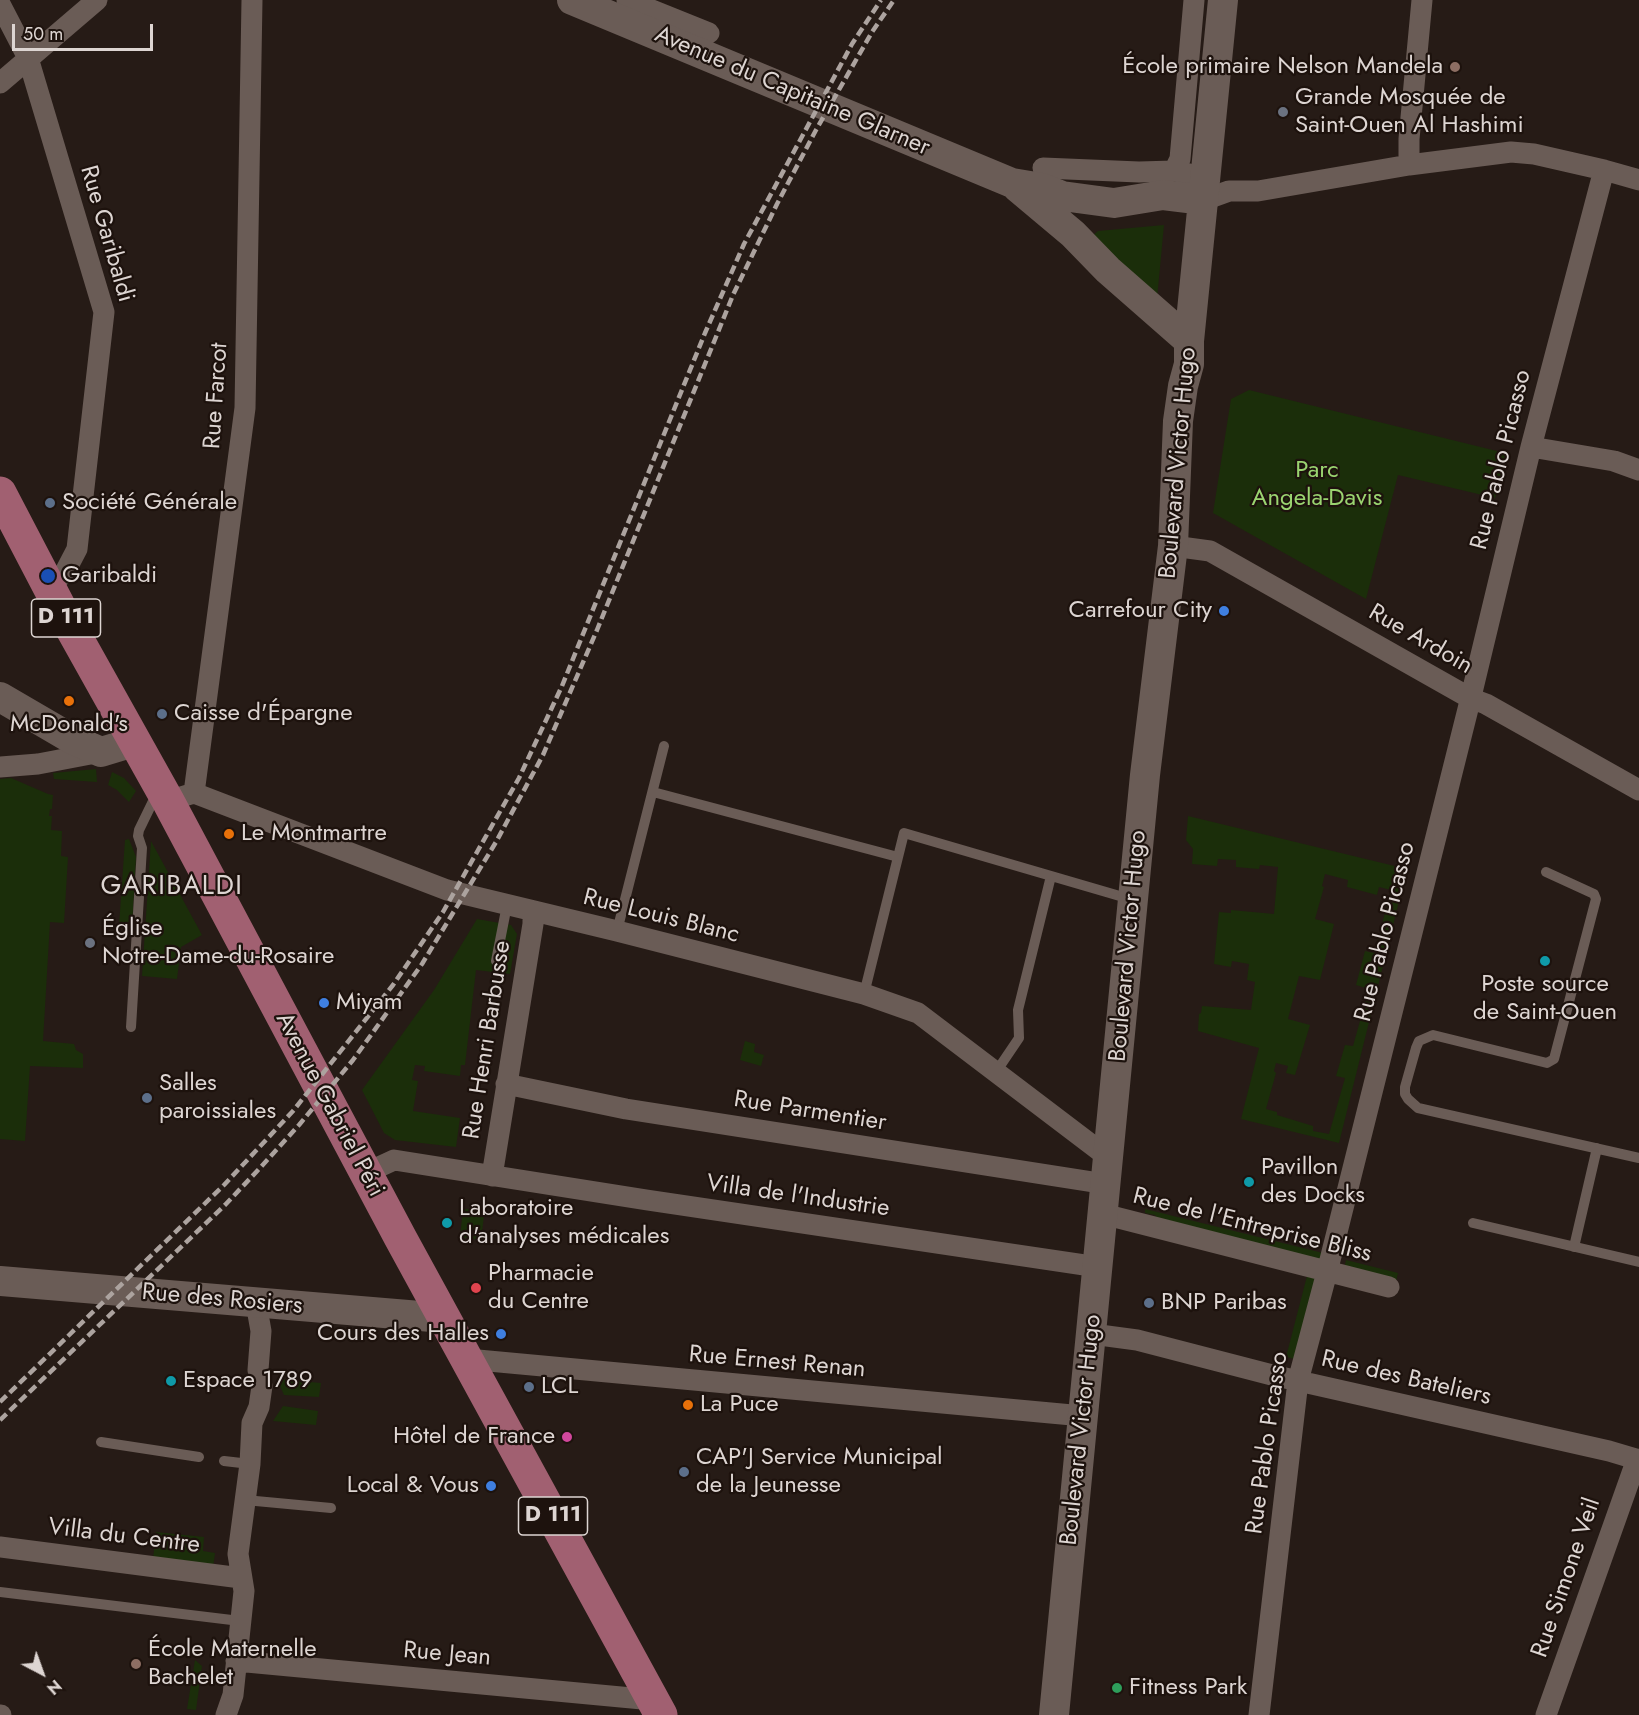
<!DOCTYPE html>
<meta charset="utf-8">
<style>
body{margin:0}
#map{position:relative;width:1639px;height:1715px;overflow:hidden;background:#261b16;font-family:Jost,sans-serif}
canvas{display:block}
.north{position:absolute;left:12px;top:1643px;width:60px;height:60px;-webkit-text-stroke:4px #1d120d;paint-order:stroke;rotate:139deg;font-size:16px;font-weight:700;line-height:24px;text-align:center;color:#ddd5d2}
.north::after{content:'';display:block;margin:auto;width:21px;height:27px;background:#ddd5d2;clip-path:polygon(50% 0,100% 100%,50% 72%,0 100%)}
.scale{position:absolute;left:12px;top:24px;width:141px;height:27px;box-sizing:border-box;border:3px solid #ddd5d2;border-top:0;padding-left:8px;font-size:18px;line-height:21px;white-space:nowrap;color:#ddd5d2;-webkit-text-stroke:4px #1d120d;paint-order:stroke}
</style>
<div id="map">
<canvas width="1639" height="1715"></canvas>
<div class="north">N</div>
<div class="scale">50 m</div>
</div>
<script>
const ctx = document.querySelector('canvas').getContext('2d');
ctx.lineJoin = 'round';
function paint(path, color) { ctx.fillStyle = color; ctx.fill(path, 'evenodd'); }
const poly = rows => new Path2D(rows.map(r => 'M' + r).join(''));
function trace(path, color, width, dash) { ctx.strokeStyle = color; ctx.lineWidth = width; ctx.lineCap = dash ? 'butt' : 'round'; ctx.setLineDash(dash || []); ctx.stroke(path); }
function drawText(font, color, halo, rows, align = 'center') {
  ctx.font = font + ' Jost,sans-serif'; ctx.lineWidth = 4.5; ctx.setLineDash([]); ctx.textBaseline = 'middle'; ctx.strokeStyle = halo; ctx.fillStyle = color; for (const [text, x, y, turn = 0] of rows) {
    ctx.save(); ctx.translate(x, y); ctx.rotate((+turn || 0) * Math.PI / 180); ctx.textAlign = isNaN(turn) ? turn : align; if (halo) ctx.strokeText(text, 0, 0); ctx.fillText(text, 0, 0); ctx.restore();
  }
}
const green = poly([
 [1164,225,1157,299,1091,237,1098,231],
 [1249,390,1509,454,1495,498,1398,475,1366,599,1213,513,1231,399],
 [96,769,97,782,54,779,53,773],
 [112,772,124,778,136,791,129,802,117,790,108,785],
 [11,778,48,794,53,795,52,809,50,809,49,816,52,816,51,830,62,831,61,856,68,857,64,923,50,922,43,1041,74,1044,76,1050,83,1054,83,1068,30,1066,25,1141,0,1139,0,779],
 [1188,816,1407,869,1339,1143,1241,1119,1259,1048,1198,1031,1199,1014,1201,1013,1202,1006,1251,1010,1255,982,1247,980,1249,964,1232,961,1231,967,1214,964,1219,912,1231,913,1231,910,1274,914,1278,867,1260,865,1259,869,1236,867,1236,860,1218,859,1217,866,1192,864,1193,849,1186,840],
 [1325,874,1348,880,1347,887,1377,895,1379,887,1391,890,1382,924,1384,925,1381,935,1379,935,1374,953,1365,951,1356,985,1369,989,1353,1046,1345,1045,1336,1076,1345,1078,1329,1134,1313,1131,1313,1126,1277,1115,1277,1112,1266,1109,1276,1073,1274,1071,1276,1063,1288,1066,1286,1073,1295,1075,1310,1025,1288,1019,1299,976,1320,980,1334,924,1315,919,1324,887,1322,886],
 [129,839,136,857,132,927,119,926,125,840],
 [151,841,202,935,181,947,177,979,142,976],
 [477,919,511,925,517,934,510,974,476,970,465,1065,461,1065,460,1076,424,1071,425,1066,415,1065,412,1080,418,1081,413,1111,460,1118,456,1147,395,1140,384,1133,362,1090,434,990],
 [745,1041,755,1044,754,1052,764,1055,761,1066,740,1060],
 [463,1209,473,1209,478,1215,484,1216,481,1240,460,1237],
 [1145,1209,1323,1253,1320,1262,1159,1221,1155,1215,1145,1213],
 [1346,1260,1398,1273,1396,1281,1344,1269],
 [1307,1276,1316,1279,1295,1359,1286,1357],
 [277,1379,321,1383,319,1397,284,1395],
 [283,1406,318,1411,316,1425,273,1421],
 [156,1532,204,1537,203,1551,215,1553,213,1568,153,1559],
 [195,1660,202,1666,196,1710,187,1709]
]);
const lane = poly([
 [653,792,898,857],
 [1546,872,1594,894,1596,899,1554,1059,1547,1063,1433,1035,1419,1041,1416,1048,1405,1087,1405,1094,1408,1099,1418,1108,1639,1158],
 [617,931,664,746],
 [496,961,507,905],
 [864,994,904,833,1130,899],
 [131,1027,142,848,138,836,139,830,157,793],
 [996,1072,1019,1038,1018,1010,1051,876],
 [1473,1223,1639,1262],
 [1574,1247,1597,1148],
 [101,1442,199,1457],
 [224,1461,250,1464],
 [245,1500,331,1508],
 [0,1592,240,1621]
]);
const street = poly([
 [627,0,709,33],
 [0,4,28,58,104,312,77,549,65,572,50,586],
 [0,83,97,0],
 [1409,165,1409,139,1422,0],
 [1043,168,1139,172,1174,171,1205,177],
 [1174,171,1180,159,1194,0],
 [1204,200,1229,191,1258,191,1409,165,1511,152,1534,154,1604,170,1639,180],
 [1531,447,1614,461,1639,470],
 [1173,546,1210,551,1470,698,1486,704,1639,790],
 [0,767,38,764,101,752],
 [194,793,245,408,252,0],
 [168,801,194,793,447,890,617,931,864,994,918,1013,1109,1158],
 [506,1084,626,1109,1106,1184],
 [366,1173,394,1160,647,1200,1098,1267],
 [492,1176,533,924,533,912],
 [1103,1214,1389,1287],
 [1092,1334,1137,1340,1272,1375,1609,1451,1639,1460],
 [467,1359,1083,1416],
 [0,1547,241,1578],
 [236,1661,653,1700],
 [0,1715,1,1715],
 [226,1715,233,1695,244,1591,238,1554,250,1464,252,1423,259,1407,262,1386,258,1370,261,1331,256,1303],
 [1259,1715,1298,1381,1327,1272,1468,709,1531,447,1604,170],
 [1546,1715,1637,1459]
]);
const secondary = poly([
 [572,0,1012,183,1042,188,1062,196,1114,203,1163,195,1204,200],
 [1017,187,1073,234,1108,270,1189,341],
 [0,697,72,739,101,752,134,742],
 [0,1281,444,1318],
 [1054,1715,1145,775,1173,546,1178,421,1183,386,1189,364,1189,341,1223,0]
]);
const primary = poly([
 [0,493,59,606,168,801,401,1239,661,1715]
]);
const rail = poly([
 [0,1402,224,1185,293,1111,393,985,443,912,519,778,562,686,705,333,744,244,852,44,881,0],
 [0,1420,225,1205,260,1168,299,1125,353,1060,422,964,496,842,543,755,597,630,733,295,777,204,816,130,872,32,894,0]
]);
const markers = [
 [1455,67,6,"#8d6e63"],
 [1283,112,6,"#6b7280"],
 [50,503,6,"#5c6f8a"],
 [48,576,8,"#1a4fb4"],
 [1224,611,6,"#3f7fe0"],
 [69,701,6,"#e8710a"],
 [162,714,6,"#5c6f8a"],
 [229,834,6,"#e8710a"],
 [90,943,6,"#6b7280"],
 [1545,961,6,"#0f9aa8"],
 [324,1003,6,"#3f7fe0"],
 [147,1098,6,"#5c6f8a"],
 [1249,1182,6,"#0f9aa8"],
 [447,1223,6,"#0f9aa8"],
 [476,1288,6,"#e0444e"],
 [1149,1303,6,"#5c6f8a"],
 [501,1334,6,"#3f7fe0"],
 [171,1381,6,"#0f9aa8"],
 [529,1387,6,"#5c6f8a"],
 [688,1405,6,"#e8710a"],
 [567,1437,6,"#d1479c"],
 [684,1472,6,"#5c6f8a"],
 [491,1486,6,"#3f7fe0"],
 [136,1664,6,"#8d6e63"],
 [1117,1688,6,"#2e9e5b"]
];
const shields = [
 [66,618,69],
 [553,1516,69]
];
const shieldNames = [
 ["D 111",66,618],
 ["D 111",553,1516]
];
const poiNames = [
 ["École primaire Nelson Mandela",1443,67,"right"],
 ["Grande Mosquée de",1295,98],
 ["Saint-Ouen Al Hashimi",1295,126],
 ["Société Générale",62,503],
 ["Garibaldi",62,576],
 ["Carrefour City",1212,611,"right"],
 ["Caisse d'Épargne",174,714],
 ["McDonald's",69,725,"center"],
 ["Le Montmartre",241,834],
 ["Église",102,929],
 ["Notre-Dame-du-Rosaire",102,957],
 ["Poste source",1545,985,"center"],
 ["de Saint-Ouen",1545,1013,"center"],
 ["Miyam",336,1003],
 ["Salles",159,1084],
 ["paroissiales",159,1112],
 ["Pavillon",1261,1168],
 ["des Docks",1261,1196],
 ["Laboratoire",459,1209],
 ["d'analyses médicales",459,1237],
 ["Pharmacie",488,1274],
 ["du Centre",488,1302],
 ["BNP Paribas",1161,1303],
 ["Cours des Halles",489,1334,"right"],
 ["Espace 1789",183,1381],
 ["LCL",541,1387],
 ["La Puce",700,1405],
 ["Hôtel de France",555,1437,"right"],
 ["CAP'J Service Municipal",696,1458],
 ["de la Jeunesse",696,1486],
 ["Local & Vous",479,1486,"right"],
 ["École Maternelle",148,1650],
 ["Bachelet",148,1678],
 ["Fitness Park",1129,1688]
];
const streetNames = [
 ["Avenue du Capitaine Glarner",792,92,23],
 ["Rue Garibaldi",106,234,74],
 ["Rue Farcot",217,396,-86],
 ["Rue Pablo Picasso",1502,460,-76],
 ["Boulevard Victor Hugo",1179,463,-85],
 ["Rue Ardoin",1420,640,30],
 ["Rue Louis Blanc",661,917,14],
 ["Rue Pablo Picasso",1386,932,-76],
 ["Boulevard Victor Hugo",1129,946,-85],
 ["Rue Henri Barbusse",488,1040,-81],
 ["Avenue Gabriel Péri",329,1105,62],
 ["Rue Parmentier",810,1112,9],
 ["Villa de l'Industrie",798,1197,8],
 ["Rue de l'Entreprise Bliss",1252,1226,14],
 ["Rue des Rosiers",222,1300,5],
 ["Rue Ernest Renan",777,1363,5],
 ["Rue des Bateliers",1406,1379,13],
 ["Boulevard Victor Hugo",1082,1430,-84],
 ["Rue Pablo Picasso",1268,1443,-82],
 ["Villa du Centre",124,1537,7],
 ["Rue Simone Veil",1567,1578,-71],
 ["Rue Jean",447,1655,5]
];
const parkNames = [
 ["Parc",1317,471],
 ["Angela-Davis",1317,499]
];
const quarterNames = [
 ["GARIBALDI",172,887]
];
paint(green, '#1b2e0a');
trace(lane, '#6a5c56', 10);
trace(street, '#6a5c56', 21);
trace(secondary, '#6a5c56', 30);
trace(primary, '#a16071', 33);
trace(rail, '#aca39f', 4.5, [9, 4.5]);
for (const [x, y, r, color] of markers) { const dot = new Path2D(); dot.arc(x, y, r, 0, 2 * Math.PI); ctx.fillStyle = color; ctx.fill(dot); trace(dot, '#1d120d', 2); }
for (const [x, y, w] of shields) { const box = new Path2D(); box.roundRect(x - w / 2, y - 19, w, 38, 4.5); ctx.fillStyle = '#1d120d'; ctx.fill(box); trace(box, '#ddd5d2', 1.5); }
drawText('bold 22px', '#ddd5d2', null, shieldNames);
drawText('24px', '#ddd5d2', '#1d120d', poiNames, 'left');
drawText('24px', '#ddd5d2', '#1d120d', streetNames);
drawText('24px', '#9ad470', '#1d120d', parkNames);
ctx.letterSpacing = '1.5px';
drawText('27px', '#ddd5d2', '#1d120d', quarterNames);
ctx.letterSpacing = '0px';
</script>
